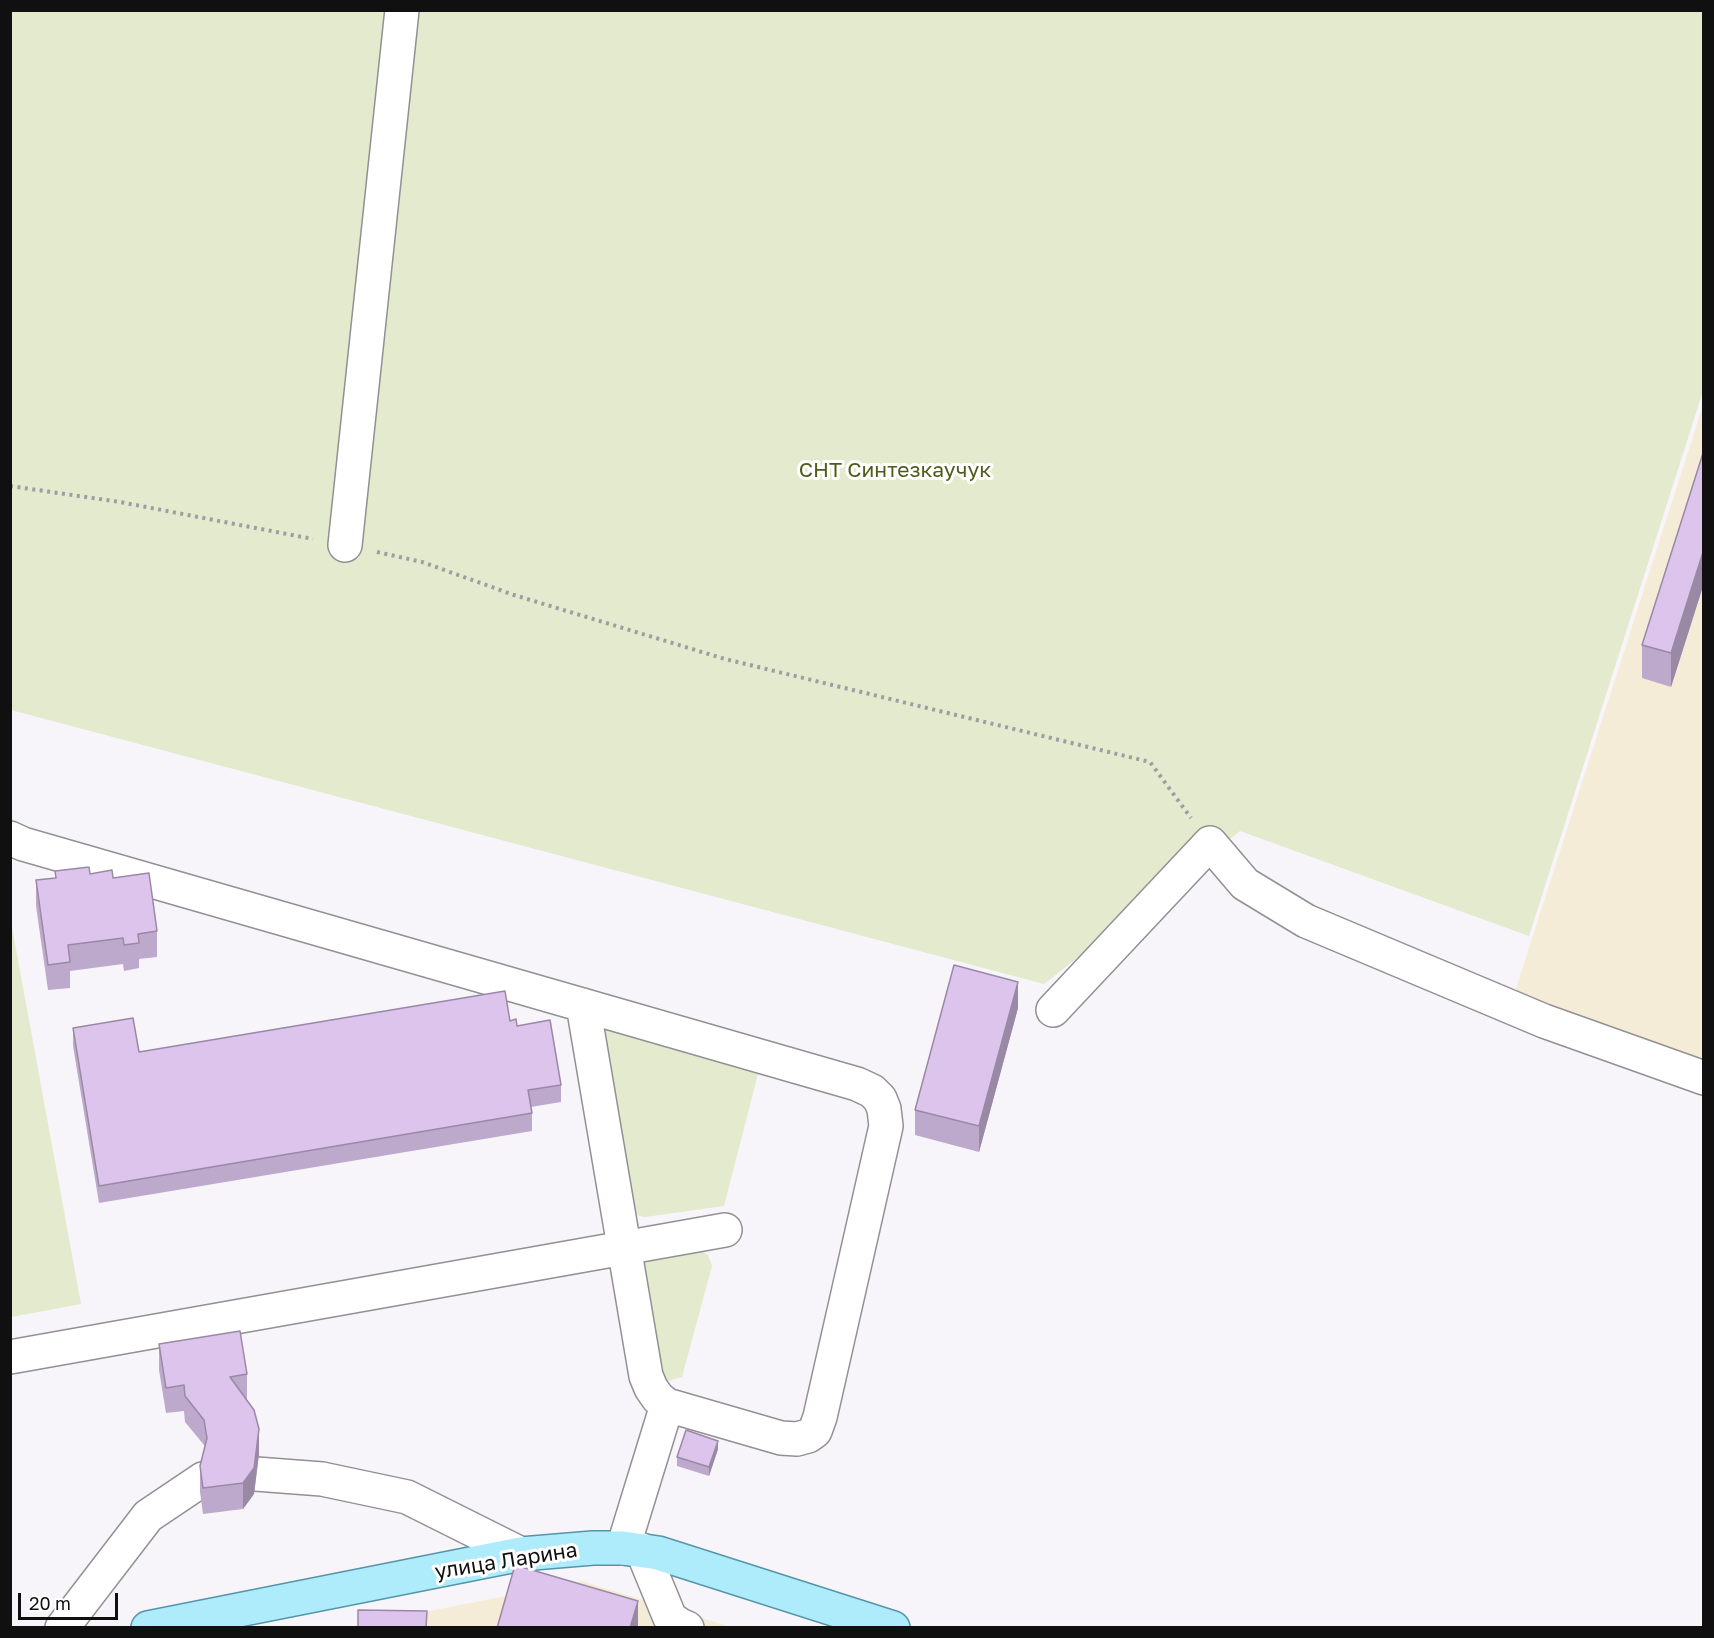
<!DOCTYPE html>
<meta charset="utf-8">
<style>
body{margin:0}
#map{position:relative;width:1714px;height:1638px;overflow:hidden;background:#f8f5fa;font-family:"Golos Text",sans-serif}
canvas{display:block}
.frame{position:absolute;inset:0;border:12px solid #101011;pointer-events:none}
.scale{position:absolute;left:18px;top:1593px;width:100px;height:27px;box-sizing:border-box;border:3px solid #101011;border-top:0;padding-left:8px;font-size:18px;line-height:21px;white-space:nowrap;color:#101011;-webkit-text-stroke:4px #fff;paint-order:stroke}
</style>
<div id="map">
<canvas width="1714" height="1638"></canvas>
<div class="frame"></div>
<div class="scale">20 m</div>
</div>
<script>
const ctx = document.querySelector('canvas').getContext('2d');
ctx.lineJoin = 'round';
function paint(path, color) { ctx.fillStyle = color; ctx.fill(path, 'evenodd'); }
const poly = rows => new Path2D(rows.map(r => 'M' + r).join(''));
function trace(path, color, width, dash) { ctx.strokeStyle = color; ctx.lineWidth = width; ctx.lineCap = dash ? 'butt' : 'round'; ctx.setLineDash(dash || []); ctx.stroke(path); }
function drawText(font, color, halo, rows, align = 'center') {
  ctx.font = font + ' "Golos Text",sans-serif'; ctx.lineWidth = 6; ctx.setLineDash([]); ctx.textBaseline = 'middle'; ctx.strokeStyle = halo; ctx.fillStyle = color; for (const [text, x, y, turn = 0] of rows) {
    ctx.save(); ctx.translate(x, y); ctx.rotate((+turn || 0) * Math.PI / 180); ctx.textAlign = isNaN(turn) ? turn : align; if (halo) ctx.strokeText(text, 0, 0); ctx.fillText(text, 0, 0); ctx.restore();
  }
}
const industrial = poly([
 [1703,405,1703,1083,1511,1004],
 [582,1581,731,1627,343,1628]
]);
const green = poly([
 [10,11,1703,11,1703,391,1529,936,1240,831,1044,984,11,710],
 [10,916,81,1304,11,1317,10,1317],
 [606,1024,754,1067,758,1074,724,1206,645,1217,639,1216,633,1211,600,1029],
 [702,1251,708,1255,712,1266,682,1377,668,1381,661,1378,641,1262,648,1257]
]);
const path = poly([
 [10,486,120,502,313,539],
 [377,552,422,562,514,595,725,659,1150,762,1191,818]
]);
const minor = poly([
 [345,545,402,10],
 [10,838,23,844,857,1084,872,1091,880,1099,884,1109,886,1126,820,1417,815,1431,808,1436,797,1439,781,1438,667,1405,658,1398,651,1388,646,1376,583,1005],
 [1053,1010,1210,843,1245,884,1306,921,1544,1021,1704,1078],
 [10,1357,725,1230],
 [256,1474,322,1479,407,1497,521,1554],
 [623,1548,667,1405],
 [642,1550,670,1618,680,1625,687,1628],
 [62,1628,148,1516,203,1479]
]);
const major = poly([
 [148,1628,521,1554,593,1548,623,1548,658,1553,893,1628]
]);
const wall = poly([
 [1704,450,1704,583,1671,687,1642,678,1642,645],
 [55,871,90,874,113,878,157,931,157,957,139,959,139,968,124,971,123,964,70,971,70,988,48,990,36,906,36,880,55,878],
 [1018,1008,979,1152,915,1135,915,1110],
 [510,1021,517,1026,561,1085,561,1102,531,1107,532,1113,532,1131,99,1203,73,1046,73,1028,139,1052],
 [159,1344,247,1374,247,1400,259,1454,254,1494,243,1509,203,1514,200,1492,200,1466,205,1448,204,1445,185,1422,184,1411,166,1413,159,1370],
 [718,1449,709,1476,677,1466,677,1457]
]);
const shadedWall = poly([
 [1704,549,1704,583,1671,687,1671,653],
 [1018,982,1018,1008,979,1152,979,1126],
 [259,1429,259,1454,254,1494,243,1509,243,1483],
 [718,1441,718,1449,709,1476,709,1467],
 [638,1601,638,1628,630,1628]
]);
const building = poly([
 [1704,450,1704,549,1671,653,1642,645,1704,450],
 [89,867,90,874,112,870,113,878,149,873,157,931,138,934,139,943,124,945,123,938,68,945,70,962,48,965,36,880,56,878,55,871,89,867],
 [954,965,1018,982,979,1126,915,1110,954,965],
 [505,991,510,1021,516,1019,517,1026,550,1020,561,1085,528,1090,532,1113,99,1186,73,1028,133,1018,139,1052,505,991],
 [240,1331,247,1374,230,1377,254,1410,259,1429,254,1468,243,1483,203,1488,200,1466,207,1438,204,1420,185,1396,184,1385,166,1388,159,1344,240,1331],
 [686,1430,718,1441,709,1467,677,1457,686,1430],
 [515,1565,638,1601,630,1628,497,1628,515,1565],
 [358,1610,427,1611,426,1628,358,1628,358,1610]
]);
const parkNames = [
 ["СНТ Синтезкаучук",895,470]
];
const streetNames = [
 ["улица Ларина",506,1561,-9]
];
paint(industrial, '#f5ecd7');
paint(green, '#e3eacd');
trace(minor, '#929094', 36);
trace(major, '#5495a7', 36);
trace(path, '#9f9da1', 4, [3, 4.5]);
trace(minor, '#fff', 33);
trace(major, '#aeebfb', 33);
paint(wall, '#bda9cb');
paint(shadedWall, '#9a89a5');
paint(building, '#dcc4ec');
trace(building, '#9a89a5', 1.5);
drawText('21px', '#505b19', '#fff', parkNames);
drawText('21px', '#101011', '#fff', streetNames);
</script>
